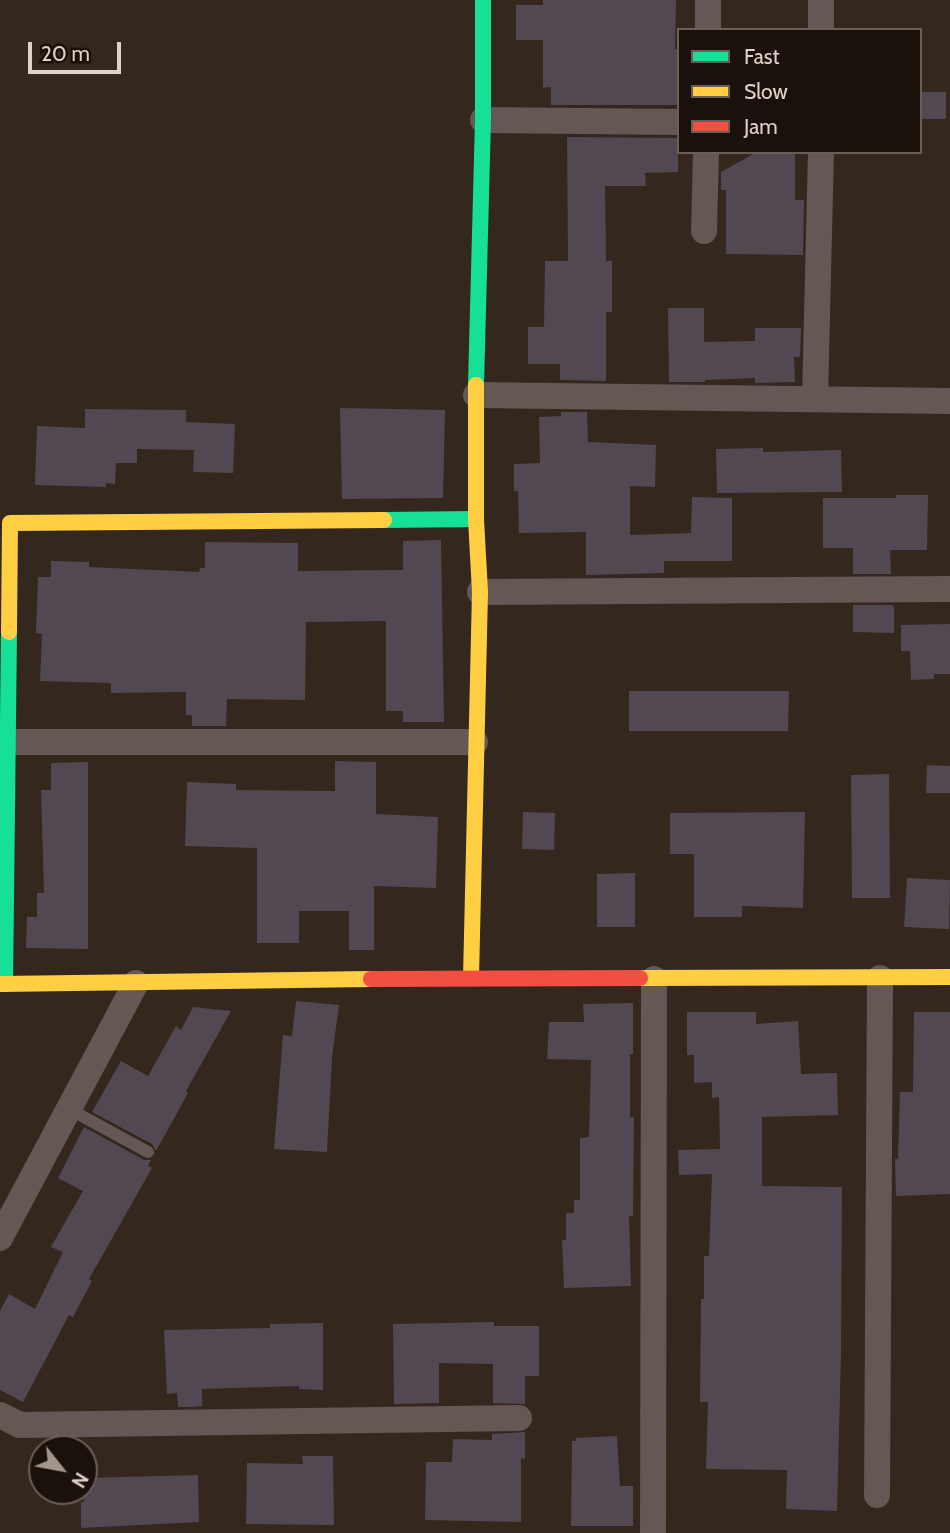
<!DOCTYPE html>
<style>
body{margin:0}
#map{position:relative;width:950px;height:1533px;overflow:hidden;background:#34271e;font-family:Cabin,sans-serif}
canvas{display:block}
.legend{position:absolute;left:677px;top:28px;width:245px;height:126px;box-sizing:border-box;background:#1b110b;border:2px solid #6a5e57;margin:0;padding:9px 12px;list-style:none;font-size:21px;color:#e0d1c8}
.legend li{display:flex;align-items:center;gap:14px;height:35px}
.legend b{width:35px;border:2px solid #6a5e57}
.north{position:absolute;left:28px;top:1435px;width:70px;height:70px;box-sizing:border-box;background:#1b110b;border:2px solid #6a5e57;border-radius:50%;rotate:121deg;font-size:19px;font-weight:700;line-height:28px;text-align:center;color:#e0d1c8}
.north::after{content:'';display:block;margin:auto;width:24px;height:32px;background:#a4968c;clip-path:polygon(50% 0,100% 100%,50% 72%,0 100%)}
.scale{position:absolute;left:28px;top:42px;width:93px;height:32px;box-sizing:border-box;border:4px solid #e0d1c8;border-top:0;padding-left:9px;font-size:21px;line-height:24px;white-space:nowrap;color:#e0d1c8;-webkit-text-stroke:5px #1b110b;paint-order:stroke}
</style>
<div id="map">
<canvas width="950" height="1533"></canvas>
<ul class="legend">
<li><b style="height:9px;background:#16e098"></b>Fast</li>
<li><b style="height:9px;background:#ffcf43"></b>Slow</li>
<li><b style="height:9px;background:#f24e42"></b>Jam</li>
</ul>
<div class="north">N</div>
<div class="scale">20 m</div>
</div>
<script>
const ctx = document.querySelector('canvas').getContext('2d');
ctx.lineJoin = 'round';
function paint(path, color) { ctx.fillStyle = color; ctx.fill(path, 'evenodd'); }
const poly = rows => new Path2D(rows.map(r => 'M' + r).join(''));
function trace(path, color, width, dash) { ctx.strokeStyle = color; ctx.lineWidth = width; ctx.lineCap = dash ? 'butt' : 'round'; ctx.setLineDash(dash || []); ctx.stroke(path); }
const building = poly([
 [543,0,676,0,675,49,679,49,679,105,551,105,551,87,543,88,543,40,516,40,516,5,543,5],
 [920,92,946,92,946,119,920,119],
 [567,137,678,138,678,172,645,173,646,186,605,186,606,261,612,261,612,312,606,312,606,381,560,380,560,364,528,364,528,327,544,327,545,261,568,261],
 [757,152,795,152,795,200,804,200,803,255,726,254,726,190,721,190,721,172],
 [668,308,704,308,704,342,755,341,755,328,801,328,800,357,794,357,795,382,755,383,755,378,705,380,705,382,669,382],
 [340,408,445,410,443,498,342,499],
 [85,409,186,410,186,422,235,424,233,473,193,472,194,450,137,449,137,463,116,463,115,484,106,483,106,487,35,485,37,426,85,428],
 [561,412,587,412,588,442,656,445,655,487,630,486,630,535,691,533,692,497,732,498,732,561,664,561,664,573,586,575,586,532,519,533,518,491,514,491,514,464,540,463,539,417,561,416],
 [763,448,763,452,841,450,842,492,717,493,716,449],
 [896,495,928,495,927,550,890,550,891,574,853,574,853,548,823,548,823,498,896,498],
 [441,540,444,722,403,722,403,711,386,711,386,621,306,622,305,700,227,699,226,726,192,726,192,715,186,715,186,692,111,693,111,683,40,681,42,634,36,633,38,577,51,577,51,561,89,562,89,567,199,572,200,568,205,568,205,542,298,543,298,571,403,570,403,541],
 [853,605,892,605,894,607,894,633,853,632],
 [950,624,950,674,934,674,934,679,911,680,910,651,901,651,901,625],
 [629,691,789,691,788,731,629,731],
 [335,761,376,762,376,814,438,817,436,888,374,886,374,950,349,950,349,911,299,911,299,943,257,943,257,848,185,846,187,782,236,784,236,790,335,791],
 [88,762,88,949,26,948,27,917,37,917,37,893,44,893,41,790,51,790,51,763],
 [927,765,950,766,950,793,926,793],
 [889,774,890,898,852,898,851,775],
 [523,812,555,813,554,850,522,849],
 [805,812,803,908,742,906,742,917,694,917,694,854,670,854,670,813],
 [635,873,635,927,597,927,597,874],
 [907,878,950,880,949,929,904,927],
 [296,1001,339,1005,332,1057,327,1152,274,1149,283,1035,292,1036],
 [633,1003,633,1054,630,1054,630,1117,634,1117,633,1216,629,1216,631,1286,564,1288,562,1240,566,1240,566,1213,574,1213,574,1200,580,1200,580,1138,589,1137,591,1060,547,1059,549,1022,584,1022,583,1004],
 [193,1007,231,1011,186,1091,188,1093,156,1151,152,1144,92,1112,121,1061,148,1076,176,1026,181,1030],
 [687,1012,756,1012,756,1024,798,1021,801,1074,837,1073,838,1115,762,1117,762,1186,842,1187,841,1354,837,1511,786,1509,787,1470,706,1469,708,1402,700,1402,701,1299,704,1299,704,1256,709,1256,712,1174,679,1175,678,1150,720,1149,719,1097,712,1098,712,1082,694,1083,694,1055,687,1055],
 [914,1012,950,1012,950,1194,896,1196,895,1159,898,1159,900,1092,913,1092],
 [84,1127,144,1160,151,1160,148,1166,152,1168,89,1279,92,1281,73,1317,69,1315,23,1402,0,1390,0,1311,9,1294,35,1309,63,1252,51,1247,83,1191,58,1178],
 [494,1322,494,1326,539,1326,539,1376,525,1376,525,1404,493,1403,493,1364,439,1363,439,1403,394,1404,393,1324],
 [323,1323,323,1390,299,1389,299,1386,202,1389,202,1406,193,1407,178,1407,177,1393,167,1394,164,1330,270,1328,270,1324],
 [525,1432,525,1459,521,1458,521,1522,425,1520,426,1462,452,1462,453,1439,492,1440,492,1434],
 [617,1436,620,1486,633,1486,633,1526,571,1526,572,1441,576,1441,576,1438],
 [302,1456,333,1456,334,1525,246,1524,247,1463,303,1464],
 [198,1475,199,1522,81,1528,81,1502,84,1502,84,1478]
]);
const lane = poly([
 [69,1109,148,1152]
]);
const street = poly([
 [821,0,821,30],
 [708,30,708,0],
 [483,120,679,122],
 [704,231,706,152],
 [476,395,950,401],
 [815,399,821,152],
 [480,592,950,589],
 [8,742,475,742],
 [0,1238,136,983],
 [0,1415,20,1425,519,1418],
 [877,1495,880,978],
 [653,1533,654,979]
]);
const fast = poly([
 [476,385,483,120,483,0],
 [384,520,476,519],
 [5,984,9,632]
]);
const slow = poly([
 [9,632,10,523,384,520],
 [471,978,480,592,476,519,476,385],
 [640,978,950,977],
 [0,984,371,979]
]);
const jam = poly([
 [371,979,640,978]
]);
paint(building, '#524852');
trace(lane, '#645754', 12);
trace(street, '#645754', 26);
trace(fast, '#16e098', 16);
trace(slow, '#ffcf43', 16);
trace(jam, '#f24e42', 16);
</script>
